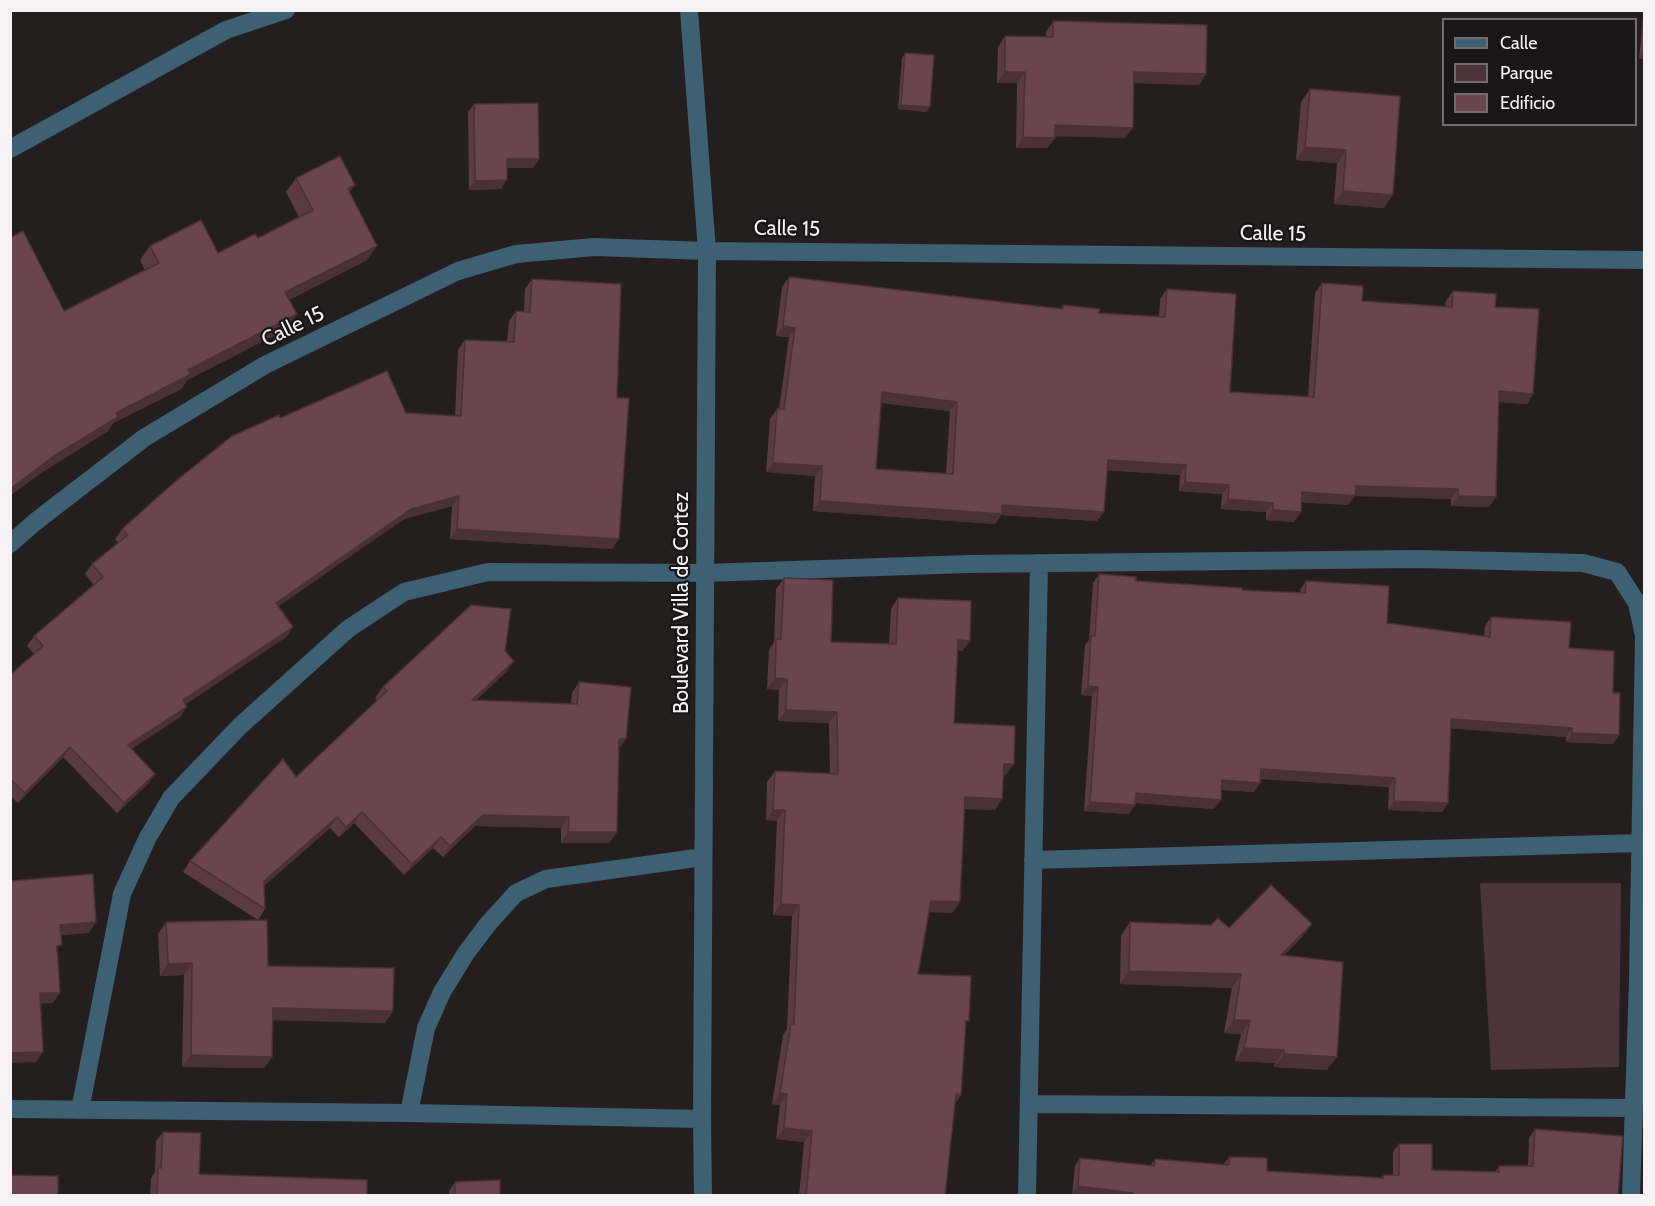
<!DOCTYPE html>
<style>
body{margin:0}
#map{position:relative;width:1655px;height:1206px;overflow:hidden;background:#241e1f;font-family:Cabin,sans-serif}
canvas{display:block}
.frame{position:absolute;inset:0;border:12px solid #f6f2f3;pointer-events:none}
.legend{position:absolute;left:1442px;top:18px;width:195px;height:108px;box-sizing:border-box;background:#1a1516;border:2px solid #726d6e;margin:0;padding:8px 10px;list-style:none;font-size:18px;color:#f6f2f3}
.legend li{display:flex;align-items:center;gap:12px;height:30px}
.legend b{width:30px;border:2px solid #726d6e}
</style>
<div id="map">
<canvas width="1655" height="1206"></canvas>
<div class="frame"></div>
<ul class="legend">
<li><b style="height:8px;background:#3d6072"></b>Calle</li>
<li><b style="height:16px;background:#4d333a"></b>Parque</li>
<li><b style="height:16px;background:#6a454e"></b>Edificio</li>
</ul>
</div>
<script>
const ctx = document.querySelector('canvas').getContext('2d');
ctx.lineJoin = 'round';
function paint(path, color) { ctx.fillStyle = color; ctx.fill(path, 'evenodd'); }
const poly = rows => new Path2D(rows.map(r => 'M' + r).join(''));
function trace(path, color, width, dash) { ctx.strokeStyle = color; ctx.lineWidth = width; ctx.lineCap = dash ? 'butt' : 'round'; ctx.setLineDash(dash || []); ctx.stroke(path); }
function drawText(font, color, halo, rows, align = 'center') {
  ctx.font = font + ' Cabin,sans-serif'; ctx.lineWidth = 4.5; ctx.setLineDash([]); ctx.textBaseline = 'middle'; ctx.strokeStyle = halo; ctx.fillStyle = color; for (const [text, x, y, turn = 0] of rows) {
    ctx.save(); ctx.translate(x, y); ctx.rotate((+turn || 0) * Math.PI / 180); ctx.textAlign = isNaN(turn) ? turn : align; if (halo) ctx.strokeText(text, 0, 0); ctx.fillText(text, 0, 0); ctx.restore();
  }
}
const green = poly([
 [1480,883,1621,883,1619,1067,1491,1070]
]);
const street = poly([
 [689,10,707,251,702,1119,703,1196],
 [10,149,226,30,286,10],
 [10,544,35,522,144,438,265,365,458,271,516,254,594,247,707,251,1644,260],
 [1033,860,1640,843],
 [1029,1104,1633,1108],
 [10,1109,409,1113,702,1119],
 [80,1110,122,894,147,839,171,798,240,726,348,629,404,592,488,572,705,573,968,564,1417,559,1583,563,1617,572,1637,603,1644,636,1638,979,1631,1196],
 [409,1113,426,1028,442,992,466,953,488,924,516,893,546,879,703,857],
 [1027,1196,1039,563]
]);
const wall = poly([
 [1644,15,1644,59,1639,59,1643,17],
 [1053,21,1199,85,1134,83,1125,138,1055,136,1047,148,1016,148,1017,83,997,83,998,47,1005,36,1046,37,1046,32],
 [905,53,927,112,898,109,902,58],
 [1310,89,1384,208,1334,204,1337,163,1296,160,1301,102],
 [474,104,533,168,507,168,501,189,469,190,468,112],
 [296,178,350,193,367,260,289,300,287,329,187,380,181,389,113,423,108,431,44,471,64,311,145,270,140,260,150,246,218,253,258,238,299,217,286,192],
 [789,277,1060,309,1063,305,1099,313,1159,317,1160,299,1167,289,1230,392,1308,397,1315,293,1322,283,1362,301,1445,306,1446,301,1453,291,1495,307,1533,394,1527,404,1499,402,1489,507,1451,506,1451,499,1355,496,1348,505,1301,502,1294,522,1266,520,1266,512,1221,509,1222,494,1179,491,1180,475,1107,470,1097,521,1001,515,995,524,813,511,815,476,766,472,770,419,777,409,779,409,789,337,776,336,782,287],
 [881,403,950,411,946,473,876,469],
 [532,279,617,398,619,539,612,549,450,539,452,506,404,519,278,606,293,627,286,637,186,704,180,717,131,749,148,784,117,813,63,757,18,803,10,796,10,675,34,654,27,646,34,636,94,585,85,574,92,564,118,543,115,539,122,529,280,418,406,413,455,416,458,350,465,340,507,342,509,321,516,311,524,311,525,289],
 [1099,574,1136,581,1242,590,1300,593,1300,590,1306,581,1387,623,1484,636,1485,626,1491,617,1569,648,1613,693,1613,744,1566,742,1566,737,1451,728,1442,812,1388,810,1389,787,1260,779,1260,783,1254,792,1221,790,1214,809,1135,803,1129,814,1084,811,1092,696,1081,695,1085,645,1089,640,1093,583],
 [784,578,831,642,889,644,891,609,898,598,970,641,962,651,958,651,954,723,1006,775,1003,775,995,810,964,809,960,902,952,913,929,912,918,974,965,1027,955,1104,945,1196,799,1196,804,1142,776,1139,780,1105,772,1104,783,1035,787,1029,792,916,773,915,777,821,766,820,767,782,775,771,830,773,829,723,778,721,779,690,767,689,769,650,774,642,776,589],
 [505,651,506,672,476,700,571,704,572,693,579,682,619,750,617,832,609,843,561,843,561,828,475,826,443,857,433,848,404,875,354,823,339,837,330,828,265,885,265,909,258,920,268,966,393,1011,385,1023,273,1020,272,1057,264,1068,182,1067,184,975,160,976,158,934,166,922,258,920,183,872,190,861,296,777,377,700,375,698,383,687],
 [1130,922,1229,928,1312,924,1302,937,1284,955,1327,1070,1274,1067,1275,1063,1235,1061,1241,1034,1224,1033,1232,988,1120,984,1121,936],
 [1535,1129,1618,1196,1072,1195,1075,1166,1080,1158,1150,1166,1155,1159,1223,1165,1229,1157,1267,1171,1381,1178,1384,1175,1393,1175,1393,1152,1399,1144,1432,1170,1495,1172,1499,1166,1528,1166,1529,1138],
 [163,1132,199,1174,367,1196,150,1196,151,1178,155,1172,156,1141],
 [455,1182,500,1196,449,1196,449,1191]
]);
const shadedWall = poly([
 [1644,51,1644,59,1639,59],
 [1005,72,1025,72,1017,83,997,83],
 [1134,72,1206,74,1199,85,1126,83],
 [901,105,930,107,927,112,898,109],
 [1055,125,1133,128,1125,138,1048,136],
 [1023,137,1055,138,1047,148,1016,148],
 [1305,147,1346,150,1337,163,1296,160],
 [507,159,539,159,533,168,501,168],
 [507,180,501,189,469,190,475,181],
 [355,185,345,199,348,189],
 [1343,191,1393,195,1384,208,1334,204],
 [377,246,367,260,275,307,285,292],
 [297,314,287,329,187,380,181,389,113,423,108,431,44,471,10,496,10,489,54,456,116,413,188,370],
 [783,326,795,328,789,337,776,336],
 [1499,391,1533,394,1527,404,1492,401],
 [882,392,957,402,950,411,875,402],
 [1108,460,1186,465,1180,475,1101,470],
 [773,463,822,466,815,476,766,472],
 [1185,482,1229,485,1222,494,1179,491],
 [1356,486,1458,489,1451,499,1355,496,1348,505,1295,502,1302,492],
 [459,496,452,506,404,519,269,613,276,603,411,509],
 [1458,496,1496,497,1489,507,1451,506],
 [1228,499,1273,503,1266,512,1221,509],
 [820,501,1002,505,1104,512,1097,521,1001,515,995,524,813,511],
 [1273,510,1301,512,1294,522,1266,520],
 [457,529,619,539,612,549,450,539],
 [293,627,286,637,176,710,183,700],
 [958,640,970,641,962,651,951,651],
 [514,661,506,672,465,711,472,700],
 [775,678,787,679,779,690,767,689],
 [1088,686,1098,687,1092,696,1081,695],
 [187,707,180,717,121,756,128,745],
 [786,710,837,712,829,723,778,721],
 [1451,719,1572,728,1566,737,1444,728],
 [1572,733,1619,735,1613,744,1566,742],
 [619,739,626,739,618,750],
 [70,747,63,757,18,803,25,793],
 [1004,764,1014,764,1006,775,996,775],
 [1261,769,1395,778,1389,787,1255,778],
 [155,774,148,784,117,813,124,803],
 [1222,780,1260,783,1254,792,1216,789],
 [1136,793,1221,800,1214,809,1129,802],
 [965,797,1002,799,995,810,957,808],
 [1394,801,1448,803,1442,812,1388,810],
 [1090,802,1135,805,1129,814,1084,811],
 [773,810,785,810,777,821,766,820],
 [362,812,354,823,339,837,346,827],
 [483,815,569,817,561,828,475,826,443,857,450,846],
 [337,817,330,828,257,892,264,881],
 [568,832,617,832,609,843,561,843],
 [441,837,433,848,404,875,412,864],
 [931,901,960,902,952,913,923,912],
 [781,904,799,905,792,916,773,915],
 [96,922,89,933,53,936,60,925],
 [1312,924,1302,937,1272,968,1281,955],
 [192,963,184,975,160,976,168,964],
 [1129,971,1241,974,1232,988,1120,984],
 [40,993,60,993,53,1003,33,1004],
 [273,1008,393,1011,385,1023,265,1020],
 [1234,1020,1250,1020,1241,1034,1224,1033],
 [1244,1048,1284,1050,1275,1063,1235,1061],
 [43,1052,36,1062,10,1063,10,1053],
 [1284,1054,1337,1057,1327,1070,1274,1067],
 [191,1055,272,1057,264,1068,182,1067],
 [780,1093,787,1094,780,1105,772,1104],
 [956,1094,961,1095,954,1106],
 [784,1128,812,1131,804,1142,776,1139],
 [1078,1186,1133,1193,1132,1196,1072,1195]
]);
const building = poly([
 [1053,21,1207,25,1206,74,1134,72,1133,128,1055,125,1055,138,1023,137,1025,72,1005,72,1005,36,1053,37,1053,21],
 [905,53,934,55,930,107,901,105,905,53],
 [1310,89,1400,96,1393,195,1343,191,1346,150,1305,147,1310,89],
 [538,103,539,159,507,159,507,180,475,181,474,104,538,103],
 [340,156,355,185,348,189,377,246,285,292,297,314,188,370,191,374,116,413,118,417,54,456,10,489,10,238,23,231,64,311,159,263,150,246,201,220,218,253,255,234,258,238,313,210,296,178,340,156],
 [789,277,1063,309,1063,305,1100,309,1099,313,1165,317,1167,289,1236,294,1230,392,1314,397,1322,283,1363,286,1362,301,1452,307,1453,291,1496,294,1495,307,1539,309,1533,394,1499,391,1496,497,1458,496,1458,489,1356,486,1355,496,1302,492,1301,512,1273,510,1273,503,1228,499,1229,485,1185,482,1186,465,1108,460,1104,512,1002,505,1002,514,820,501,822,466,773,463,777,409,784,409,795,328,783,326,789,277],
 [882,392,957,402,953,474,876,469,882,392],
 [532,279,621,284,617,398,629,398,619,539,457,529,459,496,411,509,276,603,293,627,183,700,187,707,128,745,155,774,124,803,70,747,25,793,11,780,10,782,10,675,43,646,34,636,103,577,92,564,128,535,122,529,177,480,232,436,279,415,280,418,387,371,406,413,461,416,465,340,514,342,516,311,530,312,532,279],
 [1099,574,1136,577,1136,581,1242,588,1242,590,1305,593,1306,581,1389,586,1387,623,1490,637,1491,617,1571,622,1569,648,1614,651,1613,693,1620,693,1619,735,1572,733,1572,728,1451,719,1448,803,1394,801,1395,778,1261,769,1260,783,1222,780,1221,800,1136,793,1135,805,1090,802,1098,687,1088,686,1091,636,1095,636,1099,574],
 [784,578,833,580,831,642,896,644,898,598,971,601,970,641,958,640,954,723,1015,726,1014,764,1004,764,1002,799,965,797,960,902,931,901,918,974,971,976,969,1021,966,1021,961,1095,956,1094,945,1196,806,1196,812,1131,784,1128,787,1094,780,1093,791,1024,794,1024,799,905,781,904,785,810,773,810,775,771,838,774,837,712,786,710,787,679,775,678,776,639,781,639,784,578],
 [471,605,511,609,505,651,514,661,472,700,577,704,579,682,631,687,626,739,619,739,617,832,568,832,569,817,483,815,450,846,441,837,412,864,362,812,346,827,337,817,264,881,265,909,190,861,283,759,296,777,387,691,383,687,471,605],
 [93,874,96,922,60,925,62,945,57,946,60,993,40,993,43,1052,10,1053,10,881,93,874],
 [1271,885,1312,924,1281,955,1343,962,1337,1057,1284,1054,1284,1050,1244,1048,1250,1020,1234,1020,1241,974,1129,971,1130,922,1211,925,1218,918,1229,928,1271,885],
 [267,920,268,966,394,968,393,1011,273,1008,272,1057,191,1055,192,963,168,964,166,922,267,920],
 [1535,1129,1623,1136,1618,1196,1133,1196,1133,1193,1078,1186,1080,1158,1154,1166,1155,1159,1229,1165,1229,1157,1267,1158,1267,1171,1383,1178,1384,1175,1399,1175,1399,1144,1432,1144,1432,1170,1499,1172,1499,1166,1533,1166,1535,1129],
 [163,1132,201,1133,199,1174,367,1180,367,1196,157,1196,158,1168,161,1168,163,1132],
 [10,1175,58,1176,58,1196,10,1196,10,1175],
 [500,1180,500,1196,455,1196,455,1182,500,1180]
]);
const streetNames = [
 ["Calle 15",787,229,1],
 ["Calle 15",1273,234,1],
 ["Calle 15",293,327,-26],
 ["Boulevard Villa de Cortez",682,603,-90]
];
paint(green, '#4d333a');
trace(street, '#3d6072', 18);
paint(wall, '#5b3b43');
paint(shadedWall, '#4a3037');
paint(building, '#6a454e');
trace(building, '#4a3037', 1.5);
drawText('21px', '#f6f2f3', '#1a1516', streetNames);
</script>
